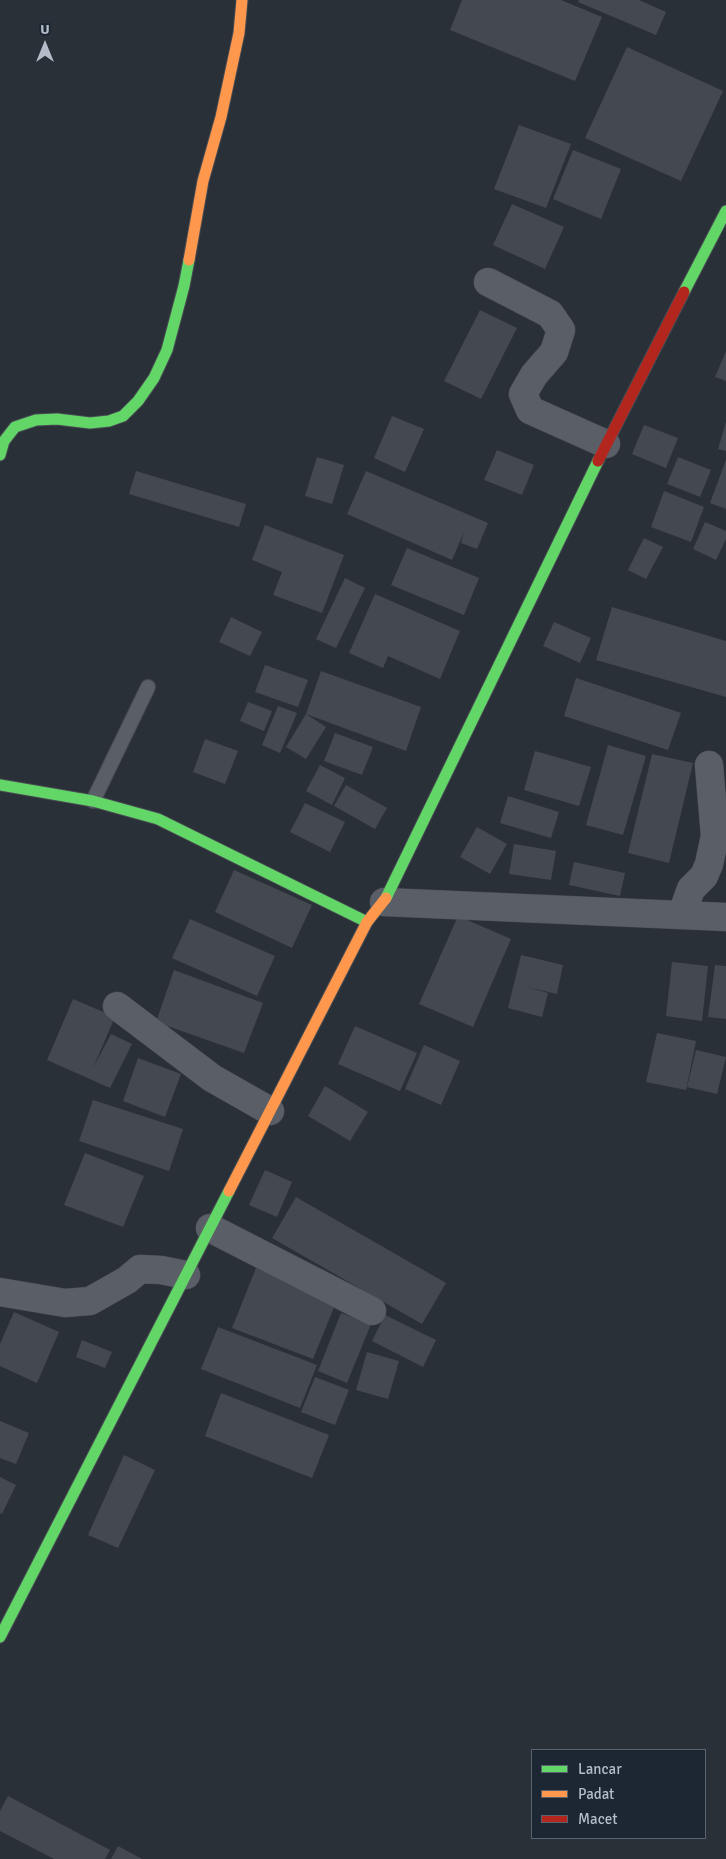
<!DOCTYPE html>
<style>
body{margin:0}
#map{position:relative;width:726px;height:1859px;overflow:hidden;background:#2a3038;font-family:Signika,sans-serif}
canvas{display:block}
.legend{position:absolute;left:531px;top:1749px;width:175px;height:90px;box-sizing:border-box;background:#1d2633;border:1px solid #59626f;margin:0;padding:6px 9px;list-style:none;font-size:15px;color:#b4bcc9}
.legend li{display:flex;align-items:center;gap:10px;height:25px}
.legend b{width:25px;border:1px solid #59626f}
.north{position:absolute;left:20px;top:20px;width:50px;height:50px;-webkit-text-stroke:4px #1d2633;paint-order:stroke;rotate:0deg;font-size:14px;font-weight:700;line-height:20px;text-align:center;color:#b4bcc9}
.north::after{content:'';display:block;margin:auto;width:18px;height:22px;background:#b4bcc9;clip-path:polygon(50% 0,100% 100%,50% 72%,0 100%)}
</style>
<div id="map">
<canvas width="726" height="1859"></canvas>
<ul class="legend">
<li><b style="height:6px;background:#63d668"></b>Lancar</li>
<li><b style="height:6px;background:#ff974d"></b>Padat</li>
<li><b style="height:6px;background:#b3261e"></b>Macet</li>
</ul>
<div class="north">U</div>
</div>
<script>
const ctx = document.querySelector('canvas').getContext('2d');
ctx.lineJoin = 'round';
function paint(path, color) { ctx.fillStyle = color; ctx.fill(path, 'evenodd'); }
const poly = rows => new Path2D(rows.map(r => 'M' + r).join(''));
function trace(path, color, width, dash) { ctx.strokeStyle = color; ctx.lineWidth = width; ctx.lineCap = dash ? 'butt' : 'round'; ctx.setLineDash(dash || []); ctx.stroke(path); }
const building = poly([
 [462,0,561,0,602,17,575,81,450,30],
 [579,0,639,0,666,12,656,35,578,2],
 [627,47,723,91,681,181,585,138],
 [519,125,571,144,546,208,494,189],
 [573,150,621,169,601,219,553,199],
 [512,204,564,227,545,269,493,245],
 [480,310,517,328,481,399,444,381],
 [726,351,726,381,715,377],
 [392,416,424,429,405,472,374,458],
 [726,422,726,451,718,449],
 [644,425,678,438,666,468,632,454],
 [497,450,534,465,522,495,484,480],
 [317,457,344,465,332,504,305,496],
 [678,457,711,470,700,497,667,484],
 [726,460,726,509,710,503],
 [136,471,246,504,239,527,129,494],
 [366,471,488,523,477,549,461,543,464,532,452,560,347,514],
 [664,491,704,507,691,542,651,527],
 [705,522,726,531,726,539,716,560,693,549],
 [265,525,344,555,322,613,273,595,282,572,252,560],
 [644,538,663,547,646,579,628,570],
 [407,548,479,578,464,615,391,585],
 [345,578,365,588,336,648,316,639],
 [375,594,460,631,440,679,388,656,383,668,349,653],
 [612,607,726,641,726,697,596,660],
 [231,617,262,632,250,656,219,642],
 [554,622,591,638,580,663,543,646],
 [265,665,308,680,298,707,255,692],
 [321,671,421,707,406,751,306,714],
 [576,678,681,713,668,750,564,716],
 [248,702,272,711,264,731,240,721],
 [278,706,297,713,280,753,262,745],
 [306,714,326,727,306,759,286,747],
 [335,733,373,747,362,775,324,761],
 [205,739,238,751,225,784,193,772],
 [608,745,646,756,623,835,586,825],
 [535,751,591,767,579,806,524,790],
 [652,754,693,763,669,863,628,853],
 [320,765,345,778,332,805,306,791],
 [346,785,387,808,375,829,334,806],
 [508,796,559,812,551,838,500,823],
 [305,803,345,822,330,852,290,832],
 [477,827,507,844,490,874,460,857],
 [514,844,556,851,551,880,509,874],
 [574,862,625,873,620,896,569,885],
 [234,870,312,905,292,948,215,912],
 [458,916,511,939,473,1027,419,1004],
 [190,919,275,956,257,996,172,958],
 [521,955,563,965,557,994,527,987,548,993,542,1017,508,1008],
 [672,962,708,966,702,1021,666,1016],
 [715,965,726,966,726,1019,708,1017],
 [174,970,263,1003,244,1053,156,1022],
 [73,999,115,1017,93,1068,111,1034,132,1044,110,1088,47,1060],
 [355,1026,417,1053,400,1091,338,1064],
 [657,1033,696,1041,686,1090,646,1082],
 [424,1045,460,1061,441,1105,405,1089],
 [696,1050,726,1057,717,1094,687,1087],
 [138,1058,181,1074,165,1117,123,1101],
 [325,1086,368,1112,350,1141,308,1116],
 [93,1100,183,1129,169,1171,79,1141],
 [85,1153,144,1176,123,1227,64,1205],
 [265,1170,292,1182,277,1217,249,1205],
 [296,1197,446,1283,422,1324,272,1238],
 [256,1268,337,1300,313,1359,232,1328],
 [14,1312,59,1332,37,1383,0,1366,0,1344],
 [341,1313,371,1324,347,1383,318,1371],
 [385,1315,436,1340,423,1367,372,1341],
 [218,1327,317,1365,300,1408,201,1369],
 [82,1340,112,1352,105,1368,76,1357],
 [367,1352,399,1361,388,1399,356,1390],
 [315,1377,349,1390,335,1425,301,1412],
 [221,1393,329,1435,312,1478,205,1436],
 [0,1421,29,1433,16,1464,0,1458],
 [124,1455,155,1470,118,1548,88,1535],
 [0,1477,16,1485,2,1514,0,1513],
 [8,1796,110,1850,105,1859,54,1859,0,1831,0,1811],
 [118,1846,142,1859,111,1859]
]);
const lane = poly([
 [93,801,148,687]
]);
const street = poly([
 [488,282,550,314,561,330,554,352,534,375,523,394,530,410,606,444],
 [384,902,726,917],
 [682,914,691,889,704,876,709,864,715,836,709,765],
 [117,1006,212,1078,270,1111],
 [210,1228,372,1311],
 [0,1292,65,1303,90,1301,127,1280,140,1269,161,1270,186,1275]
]);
const fast = poly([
 [684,292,726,211],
 [0,455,4,441,15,427,36,420,57,419,90,423,109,421,123,416,138,401,154,378,167,350,184,286,189,260],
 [0,785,93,801,158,819,367,922],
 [386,898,598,461],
 [0,1637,229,1191]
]);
const slow = poly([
 [189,260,203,181,221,117,239,33,242,0],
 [229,1191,367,922,386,898]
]);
const jam = poly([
 [598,461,684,292]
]);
paint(building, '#444950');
trace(lane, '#484c53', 16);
trace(street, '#484c53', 29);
trace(fast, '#484c53', 13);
trace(slow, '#484c53', 13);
trace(jam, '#484c53', 13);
trace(lane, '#5a5e66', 14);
trace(street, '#5a5e66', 28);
trace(fast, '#63d668', 11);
trace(slow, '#ff974d', 11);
trace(jam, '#b3261e', 11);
</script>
